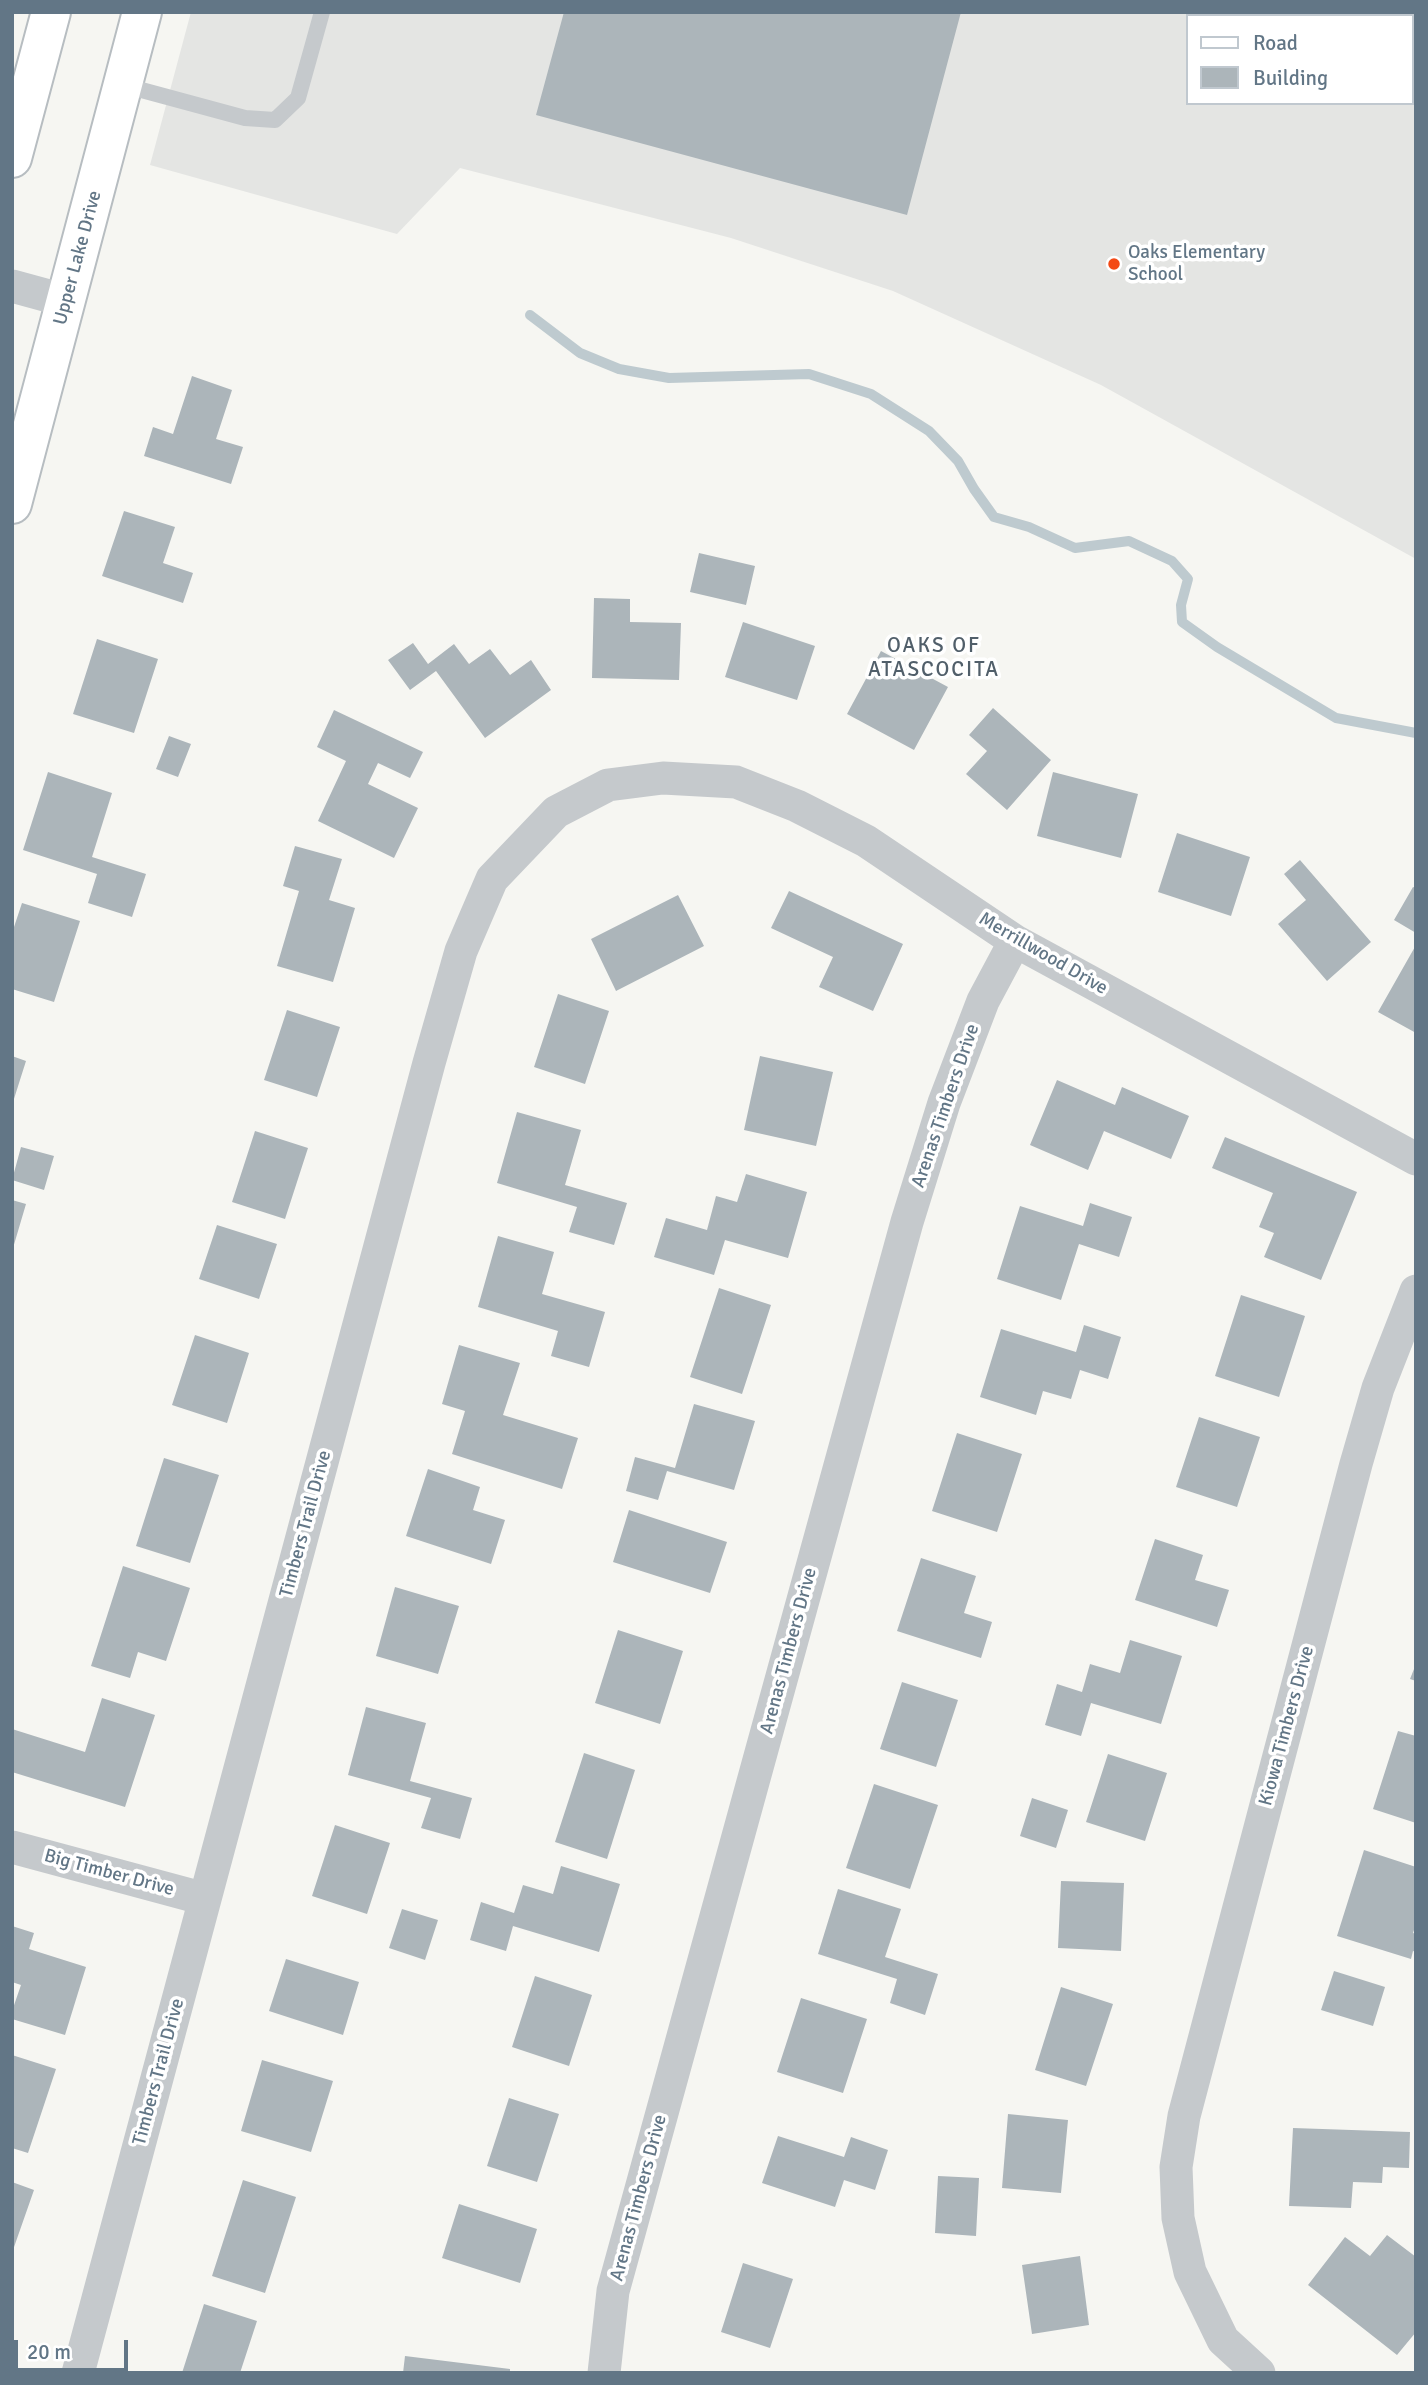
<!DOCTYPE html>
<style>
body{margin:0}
#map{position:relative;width:1428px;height:2385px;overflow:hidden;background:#f6f6f2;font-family:Signika,sans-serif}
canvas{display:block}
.frame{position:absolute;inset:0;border:14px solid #627686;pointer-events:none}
.legend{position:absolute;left:1186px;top:14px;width:228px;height:91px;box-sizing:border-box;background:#fff;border:2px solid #c0c8cf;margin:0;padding:9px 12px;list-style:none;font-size:21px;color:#627686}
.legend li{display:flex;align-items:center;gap:14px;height:35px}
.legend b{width:35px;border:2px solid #c0c8cf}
.scale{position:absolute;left:14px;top:2340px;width:114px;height:32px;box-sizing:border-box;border:4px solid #627686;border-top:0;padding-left:9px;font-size:21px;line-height:24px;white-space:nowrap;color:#627686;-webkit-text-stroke:5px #fff;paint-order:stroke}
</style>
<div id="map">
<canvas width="1428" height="2385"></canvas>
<div class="frame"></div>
<ul class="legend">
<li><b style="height:9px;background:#fff"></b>Road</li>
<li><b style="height:19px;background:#acb5ba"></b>Building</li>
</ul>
<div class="scale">20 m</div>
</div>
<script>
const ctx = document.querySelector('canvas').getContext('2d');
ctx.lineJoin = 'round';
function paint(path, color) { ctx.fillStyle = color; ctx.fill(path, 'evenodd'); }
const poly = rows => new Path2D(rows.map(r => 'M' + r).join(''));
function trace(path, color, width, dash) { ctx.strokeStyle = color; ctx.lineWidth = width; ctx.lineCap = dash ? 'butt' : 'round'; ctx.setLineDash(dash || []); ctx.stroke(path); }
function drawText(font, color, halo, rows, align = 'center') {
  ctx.font = font + ' Signika,sans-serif'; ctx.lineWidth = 7; ctx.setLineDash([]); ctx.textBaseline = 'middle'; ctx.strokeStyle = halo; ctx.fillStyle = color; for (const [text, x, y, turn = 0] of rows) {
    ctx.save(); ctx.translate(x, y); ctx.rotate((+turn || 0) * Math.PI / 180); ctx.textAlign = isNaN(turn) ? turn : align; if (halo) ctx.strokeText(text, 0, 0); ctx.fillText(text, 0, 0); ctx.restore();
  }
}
const built = poly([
 [191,12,1416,12,1416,559,1101,385,893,291,731,238,460,168,397,234,150,165],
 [1188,16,1412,16,1412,103,1188,103]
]);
const stream = poly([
 [530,315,580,353,619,369,669,378,809,374,871,394,929,431,958,461,974,489,994,517,1029,527,1075,548,1129,541,1172,561,1188,579,1181,605,1182,622,1217,647,1336,718,1416,733]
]);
const building = poly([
 [564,12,961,12,907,215,536,115],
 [192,376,232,390,216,439,243,447,231,484,144,456,153,427,173,434],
 [124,511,175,527,163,563,193,573,183,603,102,576],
 [699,553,755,566,746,605,690,592],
 [594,598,630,599,630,622,681,623,679,680,592,678],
 [743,622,815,646,797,700,725,677],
 [97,639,158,659,134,733,73,714],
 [413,643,428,664,454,644,469,664,490,649,510,675,531,660,551,690,485,738,436,671,410,690,388,660],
 [881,651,948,687,914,750,847,714],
 [993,708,1051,760,1007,810,966,774,987,751,969,735],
 [334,710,423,752,410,778,378,763,368,784,418,808,394,858,318,821,346,761,317,747],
 [169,736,191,744,178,777,156,769],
 [48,772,112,793,92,857,146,874,132,917,88,903,97,874,23,850],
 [1053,772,1138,794,1121,858,1037,836],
 [1177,833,1250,857,1231,916,1158,892],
 [295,846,342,859,329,900,355,908,333,982,277,966,299,891,283,886],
 [1300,860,1371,942,1327,981,1278,924,1306,900,1284,874],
 [1413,887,1416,888,1416,933,1394,920],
 [789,891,903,944,873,1011,819,987,833,957,771,928],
 [678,895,704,946,616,991,591,939],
 [22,903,80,921,54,1002,12,989,12,933],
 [1416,945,1416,1033,1378,1012],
 [558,994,609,1011,585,1084,534,1067],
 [287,1010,340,1027,317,1097,264,1080],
 [12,1056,26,1061,13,1102,12,1102],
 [760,1056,833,1072,816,1146,744,1130],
 [1057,1080,1115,1105,1122,1087,1189,1116,1171,1159,1104,1131,1088,1170,1030,1145],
 [517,1112,581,1130,565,1185,627,1203,614,1245,569,1232,577,1207,497,1183],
 [255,1131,308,1148,285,1219,232,1202],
 [1225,1137,1357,1192,1321,1280,1264,1257,1274,1233,1259,1227,1273,1193,1212,1168],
 [21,1147,54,1156,44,1190,12,1180],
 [746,1174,807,1192,788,1258,725,1240,714,1275,654,1257,666,1218,707,1230,716,1196,737,1202],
 [12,1200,26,1204,13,1248,12,1248],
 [1090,1203,1132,1217,1119,1257,1079,1244,1061,1300,997,1279,1020,1206,1083,1226],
 [217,1225,277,1244,259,1299,199,1279],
 [498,1236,554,1252,542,1294,605,1312,589,1367,551,1356,558,1331,478,1307],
 [719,1288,771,1305,742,1394,690,1377],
 [1241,1295,1305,1316,1279,1397,1215,1376],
 [1084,1325,1121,1337,1108,1379,1080,1370,1071,1399,1043,1391,1036,1415,980,1397,1001,1329,1076,1352],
 [195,1335,249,1353,227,1423,172,1405],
 [459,1345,520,1363,503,1415,578,1438,562,1489,452,1454,465,1411,442,1404],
 [694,1404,755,1421,734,1490,667,1471,658,1500,626,1491,635,1457,675,1468],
 [1199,1417,1260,1437,1237,1507,1176,1487],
 [957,1433,1022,1454,997,1532,932,1511],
 [164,1458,219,1475,190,1563,136,1546],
 [428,1469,480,1487,473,1510,505,1520,491,1564,406,1536],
 [629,1510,727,1542,710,1593,613,1562],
 [1155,1539,1203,1555,1195,1580,1229,1590,1217,1627,1135,1600],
 [921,1558,976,1576,964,1613,992,1622,981,1658,897,1631],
 [123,1566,190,1588,166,1661,138,1652,130,1678,91,1666],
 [395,1587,459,1606,438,1674,376,1656],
 [618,1630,683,1651,660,1724,595,1703],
 [1130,1640,1182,1656,1161,1724,1091,1703,1081,1736,1045,1725,1057,1684,1082,1692,1090,1664,1120,1673],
 [1416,1664,1416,1681,1410,1679],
 [902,1682,958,1700,936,1767,880,1749],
 [102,1698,155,1715,125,1807,12,1772,12,1729,85,1752],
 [366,1707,426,1723,410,1781,472,1798,460,1839,421,1828,431,1798,348,1775],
 [1398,1731,1416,1736,1416,1823,1373,1809],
 [584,1753,635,1770,607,1859,555,1842],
 [1108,1754,1167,1773,1145,1841,1086,1822],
 [874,1784,938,1805,910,1889,846,1868],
 [1032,1798,1068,1810,1056,1848,1020,1836],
 [335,1825,390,1843,367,1914,312,1896],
 [1364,1850,1416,1867,1416,1924,1413,1933,1416,1934,1416,1952,1413,1951,1411,1959,1337,1936],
 [561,1866,620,1884,599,1952,513,1926,506,1951,470,1940,481,1902,514,1913,523,1885,553,1894],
 [1061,1881,1124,1883,1121,1951,1058,1948],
 [838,1889,901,1909,885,1957,938,1974,925,2015,890,2003,897,1979,818,1954],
 [402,1909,438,1920,425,1960,389,1948],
 [12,1926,34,1933,29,1949,86,1967,65,2035,12,2019,12,2011,21,1985,12,1982],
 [286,1959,359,1982,343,2035,269,2011],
 [1334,1971,1385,1987,1373,2026,1321,2010],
 [535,1976,592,1995,569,2066,512,2047],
 [1061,1987,1113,2004,1086,2086,1035,2070],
 [801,1998,867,2019,843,2093,777,2072],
 [12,2055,56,2069,28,2153,12,2148],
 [262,2060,333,2081,311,2152,241,2131],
 [509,2098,559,2114,537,2182,487,2166],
 [1008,2114,1068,2120,1061,2193,1002,2188],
 [1293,2128,1410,2132,1409,2168,1383,2167,1382,2183,1353,2182,1351,2208,1289,2206],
 [778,2136,844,2157,851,2137,888,2150,875,2190,844,2180,835,2207,762,2183],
 [938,2176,979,2178,976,2236,935,2233],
 [243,2180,296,2197,265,2293,212,2276],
 [12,2182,34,2190,13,2250,12,2250],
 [459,2204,537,2229,520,2283,442,2258],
 [1387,2235,1416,2257,1416,2332,1397,2355,1308,2285,1345,2237,1370,2256],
 [1080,2256,1089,2325,1032,2334,1022,2265],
 [743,2263,793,2279,770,2348,721,2332],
 [204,2304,257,2321,240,2373,182,2373],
 [405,2356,510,2369,510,2373,403,2373]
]);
const lane = poly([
 [123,85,245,118,275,120,298,98,322,12]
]);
const street = poly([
 [12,286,67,301],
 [12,1847,205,1899],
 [78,2373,429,1063,461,951,492,879,556,812,608,785,663,778,736,782,797,806,866,841,1015,941,1416,1159],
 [604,2373,613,2291,907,1222,944,1103,983,1001,1015,941],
 [1259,2373,1223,2340,1190,2272,1178,2218,1176,2167,1184,2116,1356,1464,1378,1388,1416,1291]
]);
const secondary = poly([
 [12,158,51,12],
 [12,504,142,12]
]);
const markers = [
 [1114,264,7,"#f34915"]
];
const poiNames = [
 ["Oaks Elementary",1128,253],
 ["School",1128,275]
];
const streetNames = [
 ["Upper Lake Drive",78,258,-75],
 ["Merrillwood Drive",1043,954,30],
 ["Arenas Timbers Drive",946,1106,-71],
 ["Timbers Trail Drive",306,1524,-75],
 ["Arenas Timbers Drive",789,1651,-75],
 ["Kiowa Timbers Drive",1287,1726,-75],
 ["Big Timber Drive",109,1873,15],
 ["Timbers Trail Drive",159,2072,-75],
 ["Arenas Timbers Drive",639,2198,-75]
];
const neighbourhoodNames = [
 ["OAKS OF",934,646],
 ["ATASCOCITA",934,670]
];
paint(built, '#e4e5e3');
trace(stream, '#becacf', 10);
paint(building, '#acb5ba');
trace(secondary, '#b7bdc1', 42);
trace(lane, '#c5c9cc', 16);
trace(street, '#c5c9cc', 33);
trace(secondary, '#fff', 38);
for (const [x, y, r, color] of markers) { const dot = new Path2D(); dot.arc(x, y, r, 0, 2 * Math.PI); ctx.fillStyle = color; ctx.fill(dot); trace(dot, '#fff', 2.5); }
drawText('19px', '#627686', '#fff', poiNames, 'left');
drawText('19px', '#627686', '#fff', streetNames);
ctx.letterSpacing = '2px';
drawText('21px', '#515f6a', '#fff', neighbourhoodNames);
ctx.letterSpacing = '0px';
</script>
